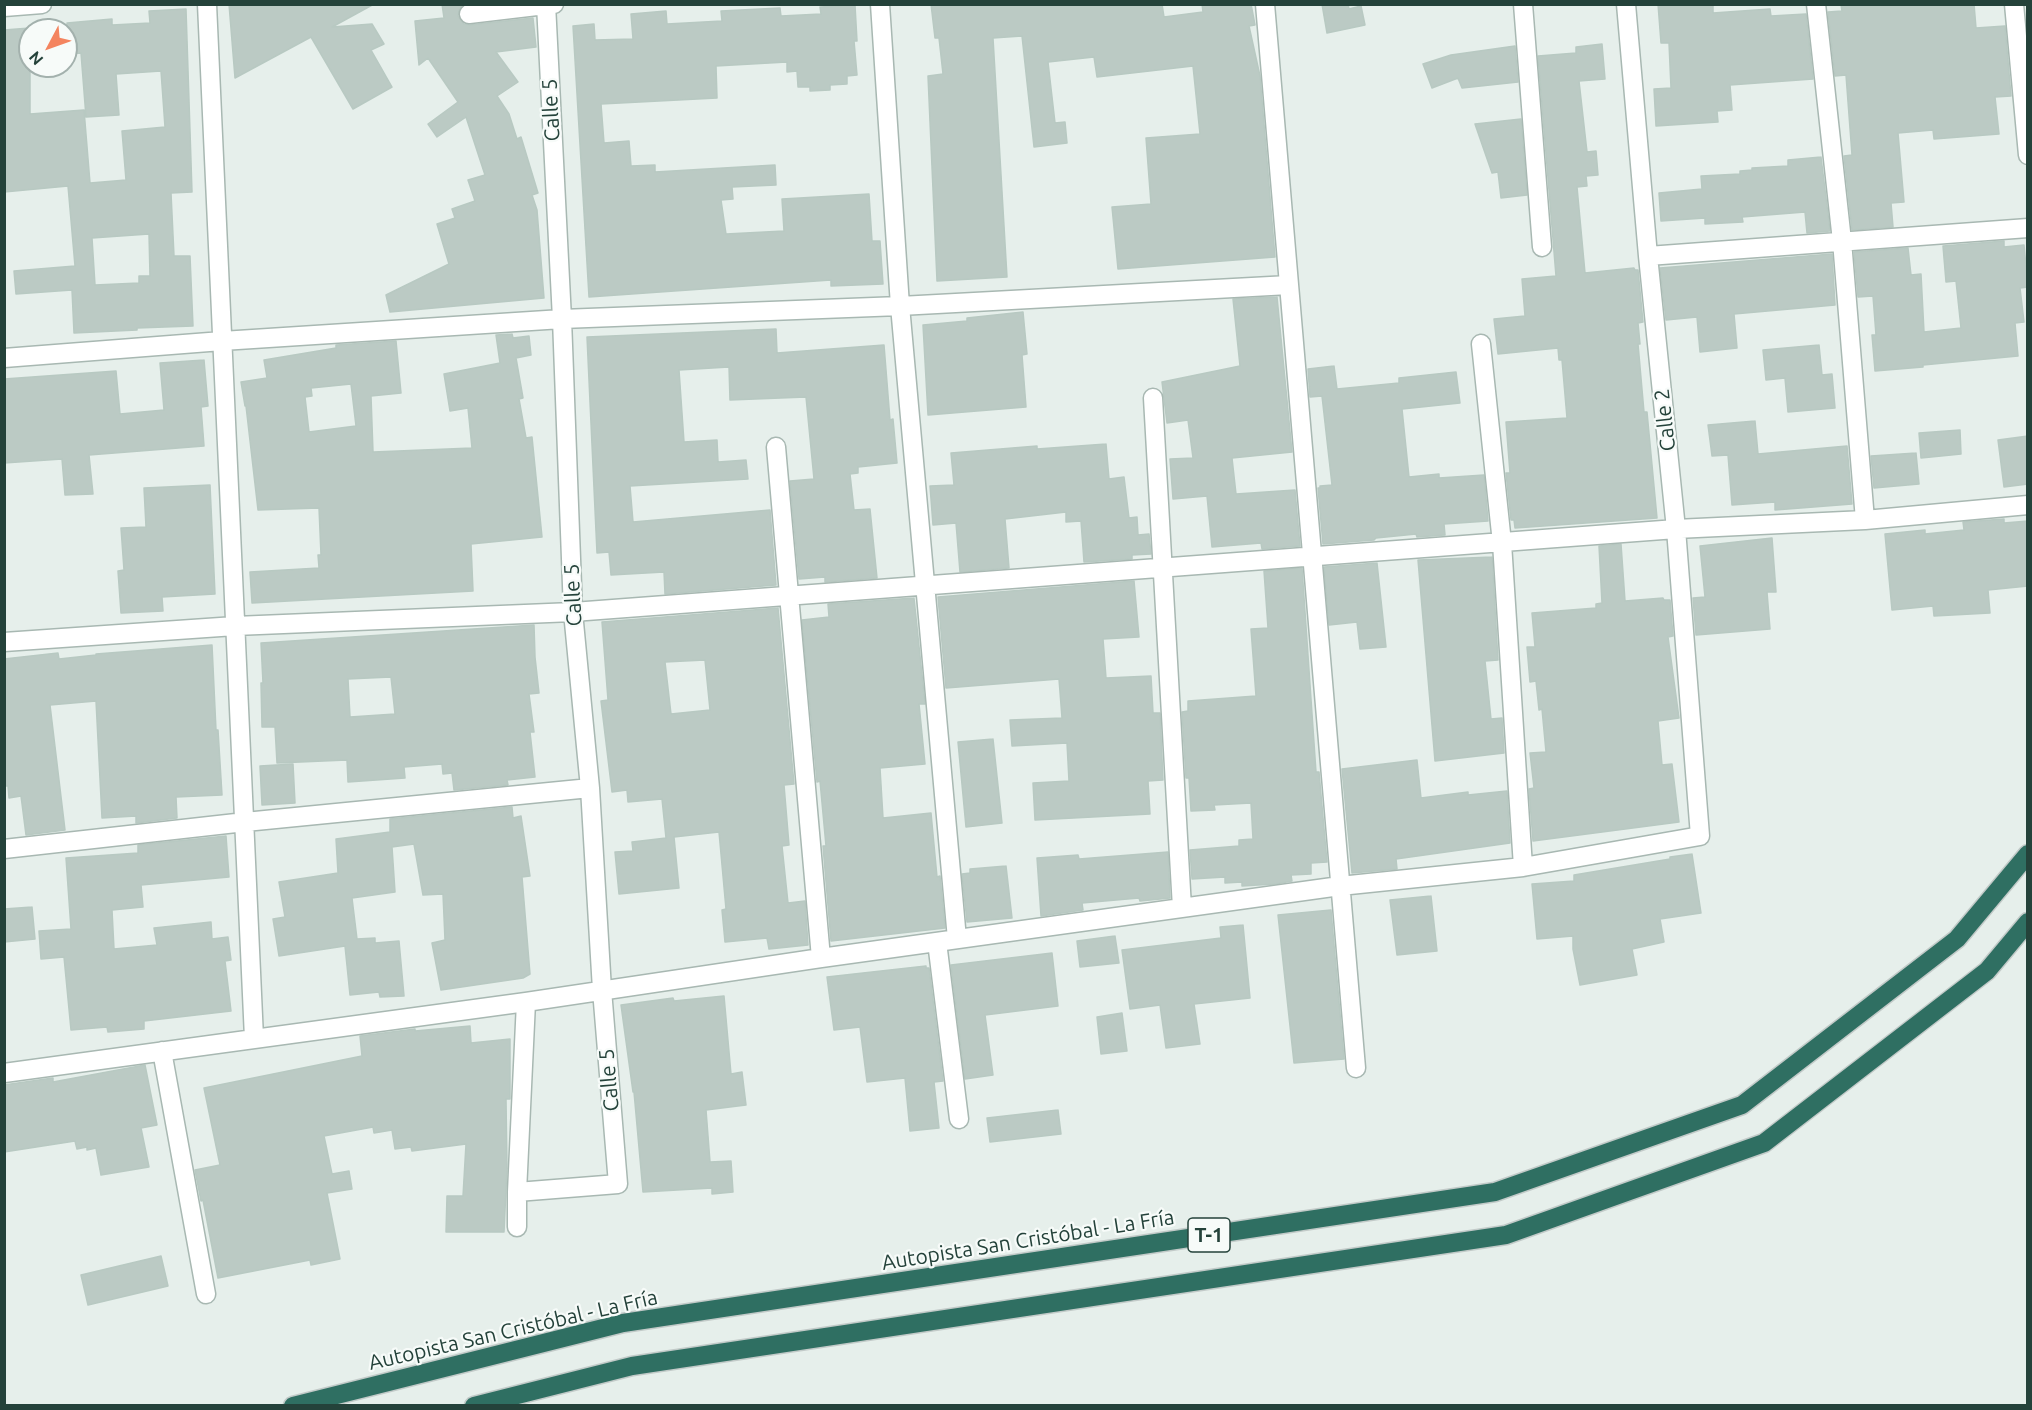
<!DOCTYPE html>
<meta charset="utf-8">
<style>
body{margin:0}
#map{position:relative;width:2032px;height:1410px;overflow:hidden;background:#e6efeb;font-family:Ubuntu,sans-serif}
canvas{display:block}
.frame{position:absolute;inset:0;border:6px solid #24423a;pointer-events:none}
.north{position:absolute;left:18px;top:18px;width:60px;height:60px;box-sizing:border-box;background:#f7fbf9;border:2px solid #a3b1ad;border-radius:50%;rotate:229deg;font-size:16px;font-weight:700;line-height:24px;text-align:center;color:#24423a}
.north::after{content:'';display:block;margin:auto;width:21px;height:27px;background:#f4845f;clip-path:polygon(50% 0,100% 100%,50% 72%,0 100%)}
</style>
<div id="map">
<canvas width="2032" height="1410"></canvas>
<div class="frame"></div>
<div class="north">N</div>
</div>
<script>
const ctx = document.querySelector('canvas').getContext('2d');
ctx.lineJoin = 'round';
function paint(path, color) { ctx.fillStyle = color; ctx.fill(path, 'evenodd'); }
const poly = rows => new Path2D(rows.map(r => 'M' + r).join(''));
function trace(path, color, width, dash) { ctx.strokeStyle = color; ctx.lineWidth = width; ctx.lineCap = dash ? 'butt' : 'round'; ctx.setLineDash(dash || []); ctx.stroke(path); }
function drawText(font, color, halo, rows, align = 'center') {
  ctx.font = font + ' Ubuntu,sans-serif'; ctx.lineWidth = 4.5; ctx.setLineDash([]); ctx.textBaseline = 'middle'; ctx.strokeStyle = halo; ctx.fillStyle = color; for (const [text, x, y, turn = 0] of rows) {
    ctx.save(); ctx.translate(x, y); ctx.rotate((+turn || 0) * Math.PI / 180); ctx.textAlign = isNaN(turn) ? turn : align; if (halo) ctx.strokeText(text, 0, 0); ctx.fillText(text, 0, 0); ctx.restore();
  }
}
const building = poly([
 [229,4,374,4,332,27,372,24,384,44,371,50,392,87,353,109,311,37,235,78,229,4],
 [442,4,463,4,459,10,458,16,464,24,470,25,533,18,536,47,496,52,518,82,497,96,509,114,517,139,521,137,538,193,532,195,537,210,544,298,390,312,386,295,449,264,437,224,455,218,452,209,475,201,468,180,485,175,466,117,437,137,428,124,458,102,428,58,419,65,415,21,444,18,442,4],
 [931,4,1162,4,1164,17,1203,12,1202,4,1251,4,1255,25,1249,26,1260,76,1275,257,1118,269,1112,207,1151,204,1146,138,1200,134,1193,66,1097,77,1094,57,1048,62,1055,123,1065,122,1067,143,1034,147,1022,36,993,38,1007,277,937,281,928,76,943,74,939,38,935,38,931,4],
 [1322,4,1348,4,1349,9,1361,6,1365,25,1327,33,1322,4],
 [1658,4,1713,4,1713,13,1770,9,1771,16,1806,14,1813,79,1730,85,1732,110,1717,111,1718,122,1656,126,1654,89,1671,88,1669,43,1661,43,1658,4],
 [1853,4,1974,4,1976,28,2005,26,2011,96,1995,97,1999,134,1934,139,1933,130,1898,133,1904,202,1891,203,1893,227,1852,230,1844,156,1852,155,1846,75,1835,76,1828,12,1842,11,1841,5,1853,4],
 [855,5,857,41,854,41,857,75,847,76,847,84,830,85,830,90,810,91,810,87,798,87,797,71,787,72,787,62,716,66,717,98,601,104,604,143,629,141,631,166,655,165,655,172,775,165,776,185,732,187,733,199,721,200,726,234,784,231,782,199,869,194,872,241,880,241,883,284,831,286,831,280,589,297,573,26,594,24,595,40,633,39,631,14,666,11,667,24,722,21,721,11,780,8,781,16,821,14,820,7,855,5],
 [186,9,192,192,171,193,174,256,190,256,193,326,137,328,137,330,74,333,72,290,16,294,14,271,75,266,68,186,4,192,4,30,30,28,30,114,84,110,90,183,126,180,122,131,165,127,161,71,116,74,119,115,86,117,81,53,69,54,67,23,112,19,112,25,150,23,149,11,186,9],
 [149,234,150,276,139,276,139,283,95,285,92,238,149,234],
 [1602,44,1605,79,1579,81,1587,152,1596,151,1598,175,1586,176,1587,186,1577,187,1585,273,1634,268,1635,270,1638,270,1643,322,1638,323,1640,344,1638,344,1644,412,1647,412,1657,518,1515,528,1514,520,1511,520,1506,473,1510,473,1506,422,1567,418,1562,360,1559,360,1558,348,1498,354,1494,319,1525,316,1522,279,1556,276,1538,56,1576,53,1576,47,1602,44],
 [1515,46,1518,82,1462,88,1458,78,1432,88,1423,64,1451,55,1515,46],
 [1521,119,1527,195,1501,198,1498,172,1492,173,1475,124,1521,119],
 [1821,157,1830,231,1807,233,1805,212,1742,217,1743,222,1705,224,1705,218,1661,221,1659,193,1702,189,1701,176,1740,174,1740,171,1752,170,1752,168,1788,166,1788,160,1821,157],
 [2004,241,2004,247,2024,245,2028,287,2020,288,2024,322,2015,323,2018,356,1923,365,1923,367,1875,371,1872,335,1876,335,1873,296,1858,297,1854,252,1908,248,1911,275,1921,274,1924,332,1961,328,1956,281,1946,282,1943,246,2004,241],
 [1832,254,1835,305,1734,314,1737,348,1700,352,1697,317,1666,320,1660,268,1832,254],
 [1277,297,1292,452,1232,458,1236,494,1295,490,1300,546,1262,549,1261,543,1212,547,1207,496,1173,499,1170,459,1193,458,1188,420,1167,423,1162,382,1240,366,1233,299,1277,297],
 [1023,312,1027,354,1022,355,1026,407,928,415,923,325,967,321,967,318,1023,312],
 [776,329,777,353,884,345,890,420,893,419,897,463,858,467,858,473,850,474,854,510,870,509,877,578,825,582,825,577,799,579,790,481,814,479,806,397,730,400,729,367,679,370,684,442,717,440,718,462,746,460,748,479,630,486,633,522,770,510,776,585,665,594,664,572,611,575,609,552,597,553,587,337,776,329],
 [512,334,513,338,529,336,531,355,516,358,523,398,519,399,526,438,532,437,542,537,471,544,473,591,252,603,250,572,319,568,318,555,321,555,319,508,258,510,246,406,245,406,241,382,267,378,264,360,336,348,336,345,396,341,401,393,371,396,373,452,472,448,468,408,450,411,444,374,500,363,496,335,512,334],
 [351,384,356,426,309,432,305,397,312,396,311,388,351,384],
 [1819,345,1822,375,1832,374,1835,408,1788,412,1785,378,1766,380,1763,350,1819,345],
 [204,360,208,406,201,407,204,446,89,455,93,494,65,495,62,459,4,463,4,379,116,371,120,414,164,410,160,363,204,360],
 [1334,366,1337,389,1399,383,1399,378,1456,372,1460,403,1402,409,1409,477,1439,474,1439,478,1484,475,1488,521,1444,524,1445,535,1417,537,1416,534,1376,538,1374,540,1323,544,1318,488,1320,488,1320,486,1332,485,1322,396,1310,397,1308,369,1334,366],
 [1755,421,1758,454,1847,446,1852,504,1775,510,1775,502,1732,505,1728,455,1712,456,1708,425,1755,421],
 [1960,430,1961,454,1921,458,1919,433,1960,430],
 [2028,436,2028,484,2004,487,1998,440,2028,436],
 [1106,444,1109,479,1124,477,1129,518,1137,517,1138,535,1149,534,1151,554,1132,555,1132,559,1084,562,1081,521,1066,522,1066,512,1005,519,1009,568,960,572,956,523,933,525,930,486,954,485,951,453,1037,446,1037,449,1106,444],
 [1916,453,1919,484,1874,488,1871,456,1916,453],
 [210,485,215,594,162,597,163,611,121,613,118,571,124,570,121,528,146,527,144,488,210,485],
 [2004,519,2004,523,2028,521,2028,586,1988,590,1990,613,1934,616,1933,606,1892,610,1885,534,1925,530,1925,534,1964,530,1963,522,2004,519],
 [1772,538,1776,592,1767,592,1770,629,1696,635,1693,598,1705,597,1700,546,1772,538],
 [1621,544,1625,601,1663,598,1664,600,1670,600,1673,636,1668,637,1679,718,1658,721,1662,765,1672,764,1679,822,1533,841,1529,789,1534,788,1530,753,1546,752,1542,709,1539,710,1536,681,1530,682,1527,647,1535,647,1532,613,1596,608,1596,604,1602,603,1599,546,1621,544],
 [1492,557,1498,660,1485,661,1491,719,1502,718,1504,753,1435,761,1418,560,1492,557],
 [1377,563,1386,647,1360,649,1357,622,1329,625,1324,567,1377,563],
 [1302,568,1316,772,1319,772,1327,862,1311,863,1311,874,1291,875,1292,881,1275,884,1242,886,1242,882,1225,883,1225,877,1192,879,1190,850,1239,846,1239,840,1253,839,1251,803,1214,805,1215,810,1191,811,1189,778,1186,778,1182,712,1188,711,1188,701,1256,696,1251,629,1268,628,1264,571,1302,568],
 [1134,581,1139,637,1103,639,1106,678,1151,676,1153,713,1160,713,1163,780,1148,781,1150,814,1035,820,1033,783,1069,781,1067,743,1012,746,1010,720,1062,718,1059,679,946,688,938,597,1134,581],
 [914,598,925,704,919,704,925,764,880,768,883,818,931,813,937,877,940,876,945,928,831,941,823,846,826,846,820,781,817,782,802,620,829,617,828,604,914,598],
 [778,608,794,784,784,785,789,845,782,846,788,903,805,901,808,945,769,949,767,938,725,942,722,910,726,909,719,832,674,837,679,888,619,894,615,852,633,851,632,842,666,838,662,799,628,802,627,790,612,792,601,701,608,700,602,622,778,608],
 [705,660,710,710,671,714,665,662,705,660],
 [534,625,535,657,539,693,529,694,534,732,530,732,535,777,507,780,508,785,454,790,452,773,443,774,442,764,404,767,405,778,348,782,347,760,277,763,275,727,262,727,261,683,263,683,261,643,534,625],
 [391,677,395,714,350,717,348,679,391,677],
 [212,645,216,730,218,730,222,795,176,797,177,818,136,823,136,816,102,818,96,701,50,705,65,830,26,835,21,796,9,798,8,786,4,786,4,659,58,653,59,659,96,655,96,654,212,645],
 [993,739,1002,823,966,827,958,742,993,739],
 [1417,760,1421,798,1468,792,1468,795,1507,791,1510,843,1396,859,1397,869,1352,873,1342,769,1417,760],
 [293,764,295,803,262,805,260,766,293,764],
 [512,807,513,818,521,816,530,876,522,877,530,974,523,978,441,990,432,943,445,940,443,894,423,895,414,844,392,847,395,892,352,898,357,939,375,938,375,943,399,941,404,996,380,997,379,992,350,995,345,946,279,956,273,919,285,917,279,882,338,873,336,839,390,832,390,819,512,807],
 [226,836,229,877,141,885,143,907,112,910,114,949,157,945,154,928,211,922,212,939,228,937,231,960,225,961,231,1011,144,1021,144,1029,108,1032,107,1027,71,1030,64,957,41,959,39,931,71,929,66,858,138,853,138,845,226,836],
 [1168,852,1170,898,1140,901,1139,898,1082,903,1083,910,1041,916,1037,858,1078,855,1079,859,1168,852],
 [1692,854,1701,913,1660,919,1664,942,1632,949,1637,975,1580,985,1573,949,1573,936,1537,939,1532,884,1574,881,1574,875,1670,859,1670,857,1692,854],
 [1006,866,1012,918,967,922,962,874,970,873,970,869,1006,866],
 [1431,896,1437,951,1397,955,1390,900,1431,896],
 [32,907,35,939,4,942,4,909,32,907],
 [1331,910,1344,1059,1294,1063,1278,915,1331,910],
 [1243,925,1250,998,1194,1004,1200,1044,1166,1048,1160,1005,1130,1009,1122,950,1221,938,1220,927,1243,925],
 [1115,936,1119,963,1080,967,1077,941,1115,936],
 [1052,953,1058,1006,985,1015,993,1075,965,1079,951,965,1052,953],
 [926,966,926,968,929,968,943,1081,934,1082,939,1128,910,1131,905,1078,867,1082,860,1027,834,1030,827,977,926,966],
 [724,996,731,1074,742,1072,746,1105,706,1110,710,1162,731,1161,733,1192,712,1194,712,1188,643,1192,634,1092,633,1092,621,1005,673,998,674,1001,724,996],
 [1122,1013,1127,1051,1101,1054,1097,1017,1122,1013],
 [470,1026,471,1043,510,1039,510,1099,506,1099,507,1168,504,1232,446,1232,447,1196,463,1196,466,1144,412,1151,411,1147,395,1149,392,1130,374,1133,373,1127,324,1136,332,1174,349,1171,352,1189,327,1193,340,1259,311,1265,310,1260,218,1278,203,1200,201,1201,195,1170,220,1165,204,1088,362,1056,360,1036,415,1029,415,1031,470,1026],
 [145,1065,157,1125,141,1128,149,1167,101,1175,96,1148,87,1150,87,1147,77,1149,75,1141,4,1152,4,1085,53,1078,53,1082,145,1065],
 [1058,1110,1061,1134,990,1142,987,1118,1058,1110],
 [161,1256,168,1286,88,1305,81,1275,161,1256]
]);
const minor = poly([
 [207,4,254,1038],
 [880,4,900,306,957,939],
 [1265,4,1356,1068],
 [1523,4,1542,247],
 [1816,4,1842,241,1865,520],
 [2014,4,2028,155],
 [4,7,42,4],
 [469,14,554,4],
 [1648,256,2028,228],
 [1481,344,1502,543,1523,867],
 [4,358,222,341,562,319,900,306,1289,285],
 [1153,398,1182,908],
 [776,447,821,958],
 [4,642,235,626,573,612,1676,529,1865,520,2028,505],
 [4,849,245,822,590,788],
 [937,942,959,1119],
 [162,1051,206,1294],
 [4,1073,526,1002,821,958,1340,886,1523,867,1700,836,1676,529,1648,256,1626,4],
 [517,1192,618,1184,602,990,590,788,573,612,562,319,546,4],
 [517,1227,517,1192,526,1002]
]);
const highway = poly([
 [293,1406,623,1323,1495,1192,1742,1105,1957,939,2028,854],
 [474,1406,632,1366,1506,1235,1764,1143,1987,971,2028,922]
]);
const shields = [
 [1209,1235,42]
];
const shieldNames = [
 ["T-1",1209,1235]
];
const streetNames = [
 ["Calle 5",551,110,-93],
 ["Calle 2",1665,420,-96],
 ["Calle 5",573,595,-93],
 ["Calle 5",609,1080,-95],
 ["Autopista San Cristóbal - La Fría",1028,1240,-9],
 ["Autopista San Cristóbal - La Fría",513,1330,-13]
];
paint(building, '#bbcac4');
trace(building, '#b8c9c2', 1.5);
trace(minor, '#a8b8b2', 21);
trace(highway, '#c2cac8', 21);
trace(minor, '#fff', 18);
trace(highway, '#2f6f62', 18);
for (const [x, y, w] of shields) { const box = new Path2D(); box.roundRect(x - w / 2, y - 17, w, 34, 4.5); ctx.fillStyle = '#f7fbf9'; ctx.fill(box); trace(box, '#24423a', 1.5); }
drawText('bold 20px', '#24423a', null, shieldNames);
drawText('21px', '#24423a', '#f7fbf9', streetNames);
</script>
